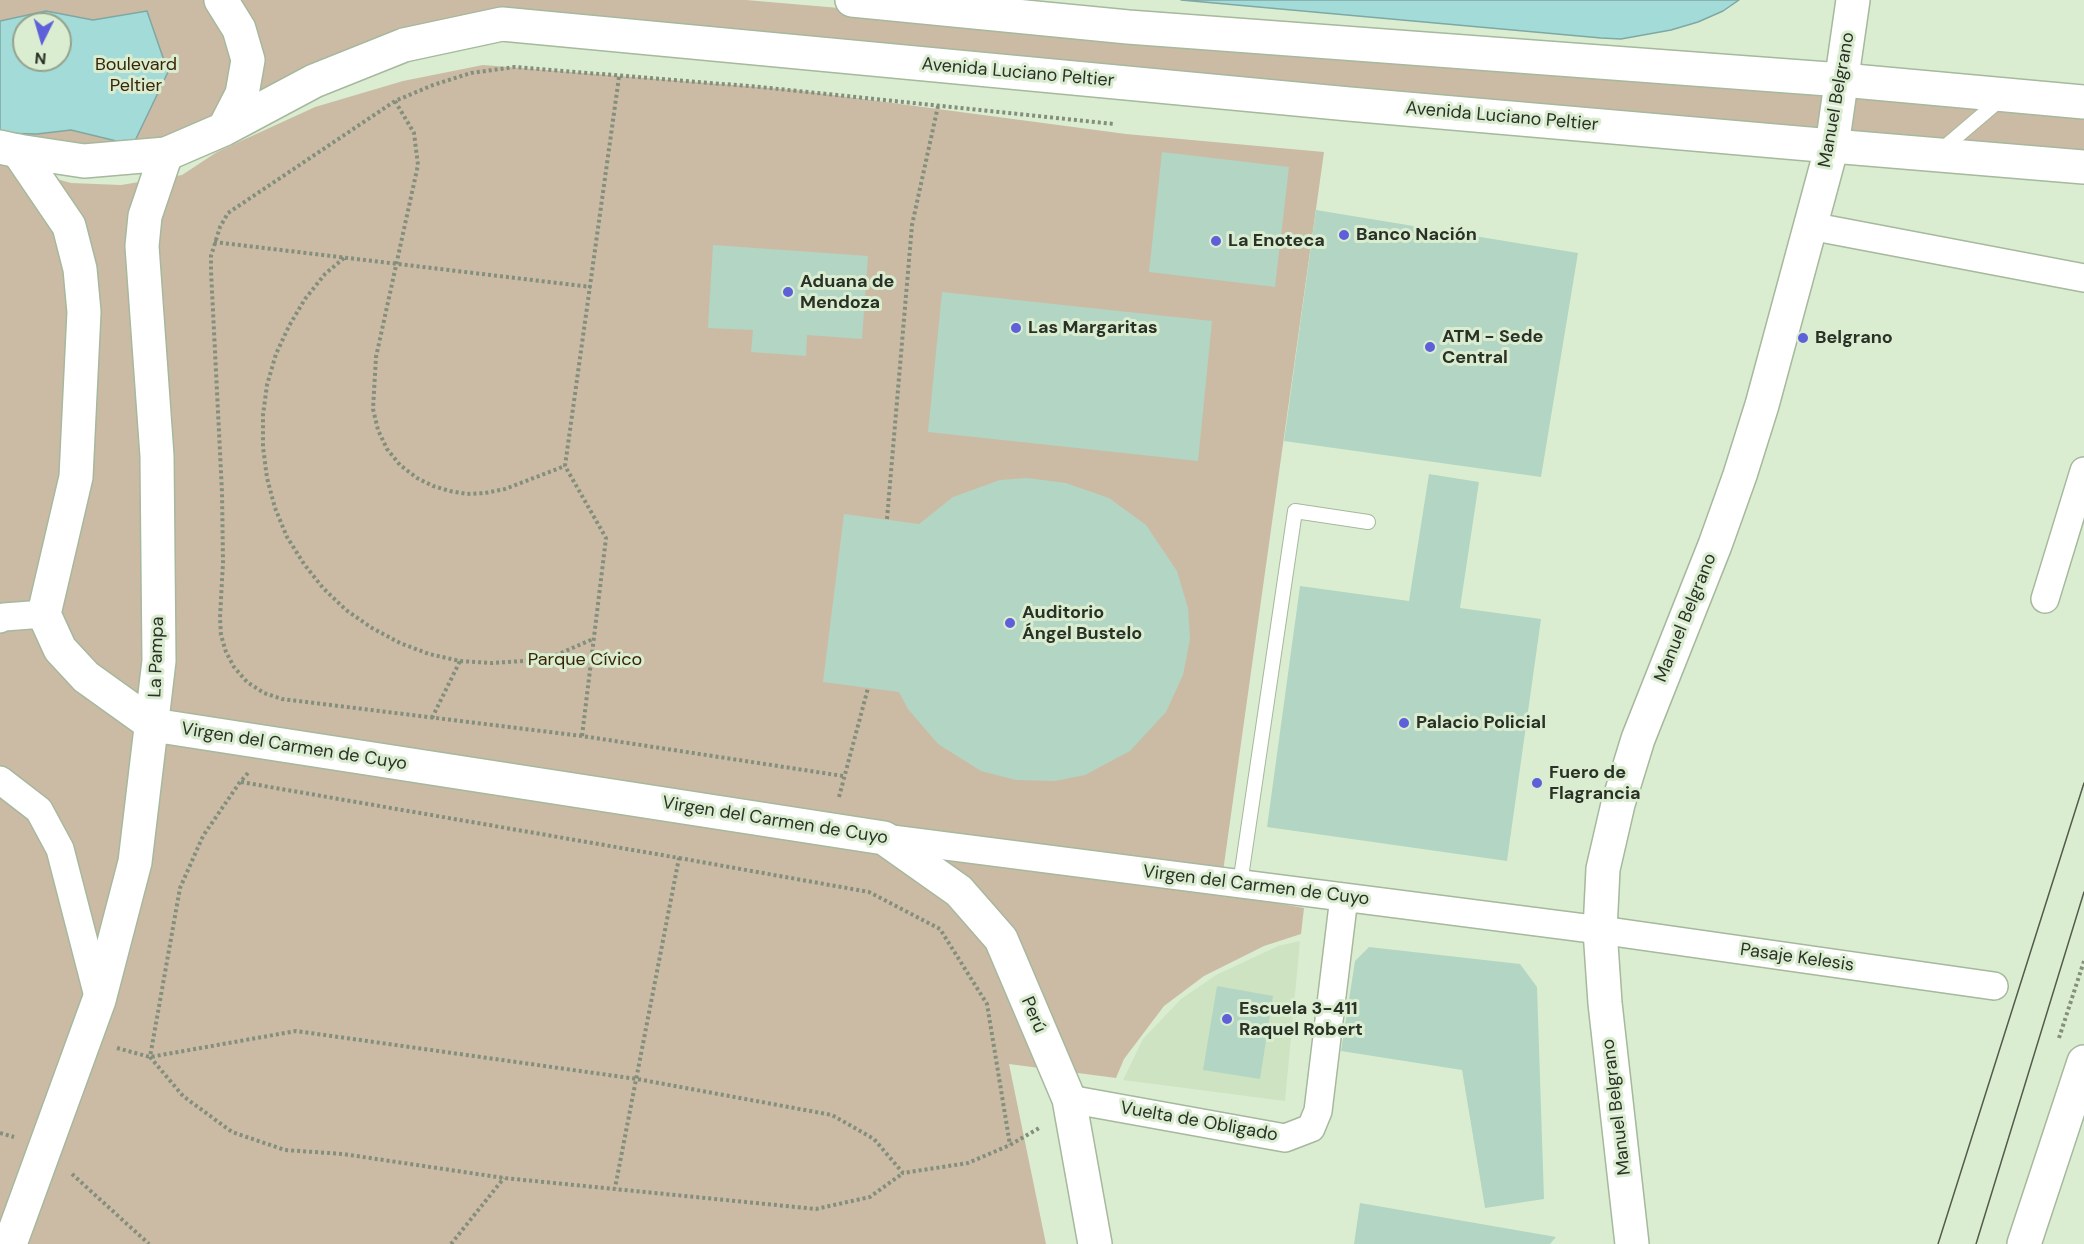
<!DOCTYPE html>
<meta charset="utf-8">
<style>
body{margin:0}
#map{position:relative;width:2084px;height:1244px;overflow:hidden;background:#dbedd1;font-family:"DM Sans",sans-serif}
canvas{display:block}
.north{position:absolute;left:12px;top:12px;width:60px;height:60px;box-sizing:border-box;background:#dbedd1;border:2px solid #94a28d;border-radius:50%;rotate:185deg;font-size:16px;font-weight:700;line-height:24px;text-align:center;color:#2a3126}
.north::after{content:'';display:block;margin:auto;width:21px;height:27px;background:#5d60d8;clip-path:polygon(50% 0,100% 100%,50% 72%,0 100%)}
</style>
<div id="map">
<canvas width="2084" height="1244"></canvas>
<div class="north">N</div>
</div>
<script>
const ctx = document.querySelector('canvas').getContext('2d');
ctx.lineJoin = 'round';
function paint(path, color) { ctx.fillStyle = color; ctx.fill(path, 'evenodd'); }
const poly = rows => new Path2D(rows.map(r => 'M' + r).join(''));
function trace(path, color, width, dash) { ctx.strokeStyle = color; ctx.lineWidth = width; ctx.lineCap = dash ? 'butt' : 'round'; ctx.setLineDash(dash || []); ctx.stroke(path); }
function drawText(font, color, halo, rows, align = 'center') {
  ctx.font = font + ' "DM Sans",sans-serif'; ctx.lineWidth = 6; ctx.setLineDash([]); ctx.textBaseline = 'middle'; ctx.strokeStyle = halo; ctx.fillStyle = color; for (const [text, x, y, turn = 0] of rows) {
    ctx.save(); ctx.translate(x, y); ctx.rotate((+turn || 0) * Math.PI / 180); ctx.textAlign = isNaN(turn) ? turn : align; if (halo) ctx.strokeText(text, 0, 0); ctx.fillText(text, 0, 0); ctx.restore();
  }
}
const built = poly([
 [1300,941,1285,1101,1123,1080,1143,1039,1181,999,1216,975,1278,946]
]);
const green = poly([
 [0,0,746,0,1854,95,2084,111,2084,154,501,16,165,149,85,154,0,138],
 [24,24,60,24,60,60,24,60],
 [483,65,795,90,1126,134,1324,152,1220,893,1304,908,1301,934,1264,946,1204,976,1164,1006,1124,1059,1116,1078,1009,1064,1046,1244,0,1244,0,163,71,183,121,185,182,175,217,152,315,107,403,81]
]);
const water = poly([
 [1181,0,1739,0,1723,11,1698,22,1671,30,1621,39,1601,38,1181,0],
 [46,11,93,20,147,11,168,72,133,145,71,130,37,134,0,133,0,21,46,11],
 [24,24,60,24,60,60,24,60,24,24]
]);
const building = poly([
 [1162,152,1289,167,1275,287,1149,272],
 [1316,210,1578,253,1541,477,1284,441],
 [713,245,868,256,862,339,807,335,806,356,751,352,753,330,708,328],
 [942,292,1212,321,1198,461,928,432],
 [1429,474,1479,482,1460,608,1541,619,1507,861,1267,827,1300,586,1409,601],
 [1027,478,1066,483,1109,498,1146,525,1177,571,1188,608,1190,639,1183,675,1166,712,1130,751,1085,775,1055,781,1016,780,981,771,938,744,908,709,899,692,823,682,844,514,919,524,953,497,1000,480],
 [1369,947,1520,964,1537,987,1544,1199,1485,1208,1462,1070,1341,1051,1355,961],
 [1217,986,1273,996,1260,1079,1203,1070],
 [1360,1203,1556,1237,1550,1244,1354,1244]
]);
const path = poly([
 [395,101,414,133,418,165,376,357,373,409,378,430,387,449,400,465,417,478,433,486,450,491,467,494,485,493,505,489,565,466],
 [214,242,591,287],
 [344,258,325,274,305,299,289,326,276,354,267,385,263,415,263,447,267,478,275,508,287,537,304,564,323,588,346,610,372,628,400,643,429,654,460,661,492,663,523,661,554,656,593,639],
 [887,519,912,225,938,106],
 [432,718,460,661],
 [582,736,606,538,565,466,619,77],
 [248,773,240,782,203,836,180,888,150,1057,183,1096,232,1132,285,1150,343,1154,504,1178,816,1209,870,1197,903,1173],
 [843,776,582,736,282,699,264,693,247,682,234,667,226,652,221,635,220,618,223,562,222,492,211,271,211,256,220,227,228,213,395,101,433,85,471,73,515,67,760,87,1114,124],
 [241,782,679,858,615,1188],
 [839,797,868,688],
 [679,858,869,892,940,929,987,1004,1010,1145],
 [2059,1038,2084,961],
 [117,1048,150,1057,296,1031,637,1079,832,1115,874,1139,903,1173,968,1163,1010,1145,1041,1127],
 [0,1133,14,1137],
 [72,1174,149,1244],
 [451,1244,504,1178]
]);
const service = poly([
 [1940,151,2001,99],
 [1240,884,1295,511,1368,522]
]);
const minor = poly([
 [1810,226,2084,278],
 [2045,599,2084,471],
 [0,619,4,617,44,614],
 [0,780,39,810,60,849,99,1000],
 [884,838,1600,930,1994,986],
 [1069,1099,1285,1138,1311,1128,1318,1111,1344,897]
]);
const tertiary = poly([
 [1842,80,2084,102],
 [1832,146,2084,167],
 [18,151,69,226,80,269,84,312,76,477,44,614,60,649,86,677,153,725,884,838,959,891,1001,939,1069,1099,1095,1244],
 [10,1244,99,1000,135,862,159,661,157,456,142,246,145,216,166,154]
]);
const secondary = poly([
 [852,0,1128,27,1842,80],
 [224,129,314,81,404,45,502,24,1349,104,1832,146],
 [0,147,18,151,84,161,166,154,224,129,242,94,248,60,239,29,221,0],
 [1632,1244,1605,1003,1600,930,1603,869,1618,804,1638,739,1715,545,1740,475,1762,405,1832,146,1853,0],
 [2024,1244,2084,1062]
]);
const tram = poly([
 [1938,1244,2084,783],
 [1976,1244,2084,892]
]);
const markers = [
 [1344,235,6,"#5d60d8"],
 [1216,241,6,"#5d60d8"],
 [788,292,6,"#5d60d8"],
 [1016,328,6,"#5d60d8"],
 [1803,338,6,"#5d60d8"],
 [1430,347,6,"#5d60d8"],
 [1010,623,6,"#5d60d8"],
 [1404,723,6,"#5d60d8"],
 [1537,783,6,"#5d60d8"],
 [1227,1019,6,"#5d60d8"]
];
const parkNames = [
 ["Boulevard",136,65],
 ["Peltier",136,86],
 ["Parque Cívico",585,660]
];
const streetNames = [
 ["Avenida Luciano Peltier",1018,73,5],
 ["Manuel Belgrano",1837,100,-80],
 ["Avenida Luciano Peltier",1502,117,5],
 ["Manuel Belgrano",1686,618,-68],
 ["La Pampa",157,657,-88],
 ["Virgen del Carmen de Cuyo",294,747,9],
 ["Virgen del Carmen de Cuyo",775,821,9],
 ["Virgen del Carmen de Cuyo",1256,886,7],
 ["Pasaje Kelesis",1797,958,8],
 ["Perú",1033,1015,67],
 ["Manuel Belgrano",1617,1107,-97],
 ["Vuelta de Obligado",1199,1122,10]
];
const poiNames = [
 ["Banco Nación",1356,235],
 ["La Enoteca",1228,241],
 ["Aduana de",800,282],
 ["Mendoza",800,303],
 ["Las Margaritas",1028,328],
 ["ATM - Sede",1442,337],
 ["Central",1442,358],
 ["Belgrano",1815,338],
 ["Auditorio",1022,613],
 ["Ángel Bustelo",1022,634],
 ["Palacio Policial",1416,723],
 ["Fuero de",1549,773],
 ["Flagrancia",1549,794],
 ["Escuela 3-411",1239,1009],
 ["Raquel Robert",1239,1030]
];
paint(built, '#cee3c1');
paint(green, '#cbbba4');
paint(water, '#a3dbd8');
trace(water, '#7fa8a3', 1.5);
paint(building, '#b3d5c3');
trace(service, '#a6b89d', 16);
trace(minor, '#a6b89d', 30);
trace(tertiary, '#a6b89d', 36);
trace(secondary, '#a6b89d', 36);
trace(path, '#838f7c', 4, [3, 3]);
trace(service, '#fff', 14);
trace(minor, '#fff', 27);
trace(tertiary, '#fff', 33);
trace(secondary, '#fff', 33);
trace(tram, '#525b4d', 1.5);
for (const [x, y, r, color] of markers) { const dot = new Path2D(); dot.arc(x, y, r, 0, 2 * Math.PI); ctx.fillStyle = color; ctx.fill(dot); trace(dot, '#dbedd1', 2); }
drawText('18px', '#392607', '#dbedd1', parkNames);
drawText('18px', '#2a3126', '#dbedd1', streetNames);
drawText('bold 18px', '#2a3126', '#dbedd1', poiNames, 'left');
</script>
